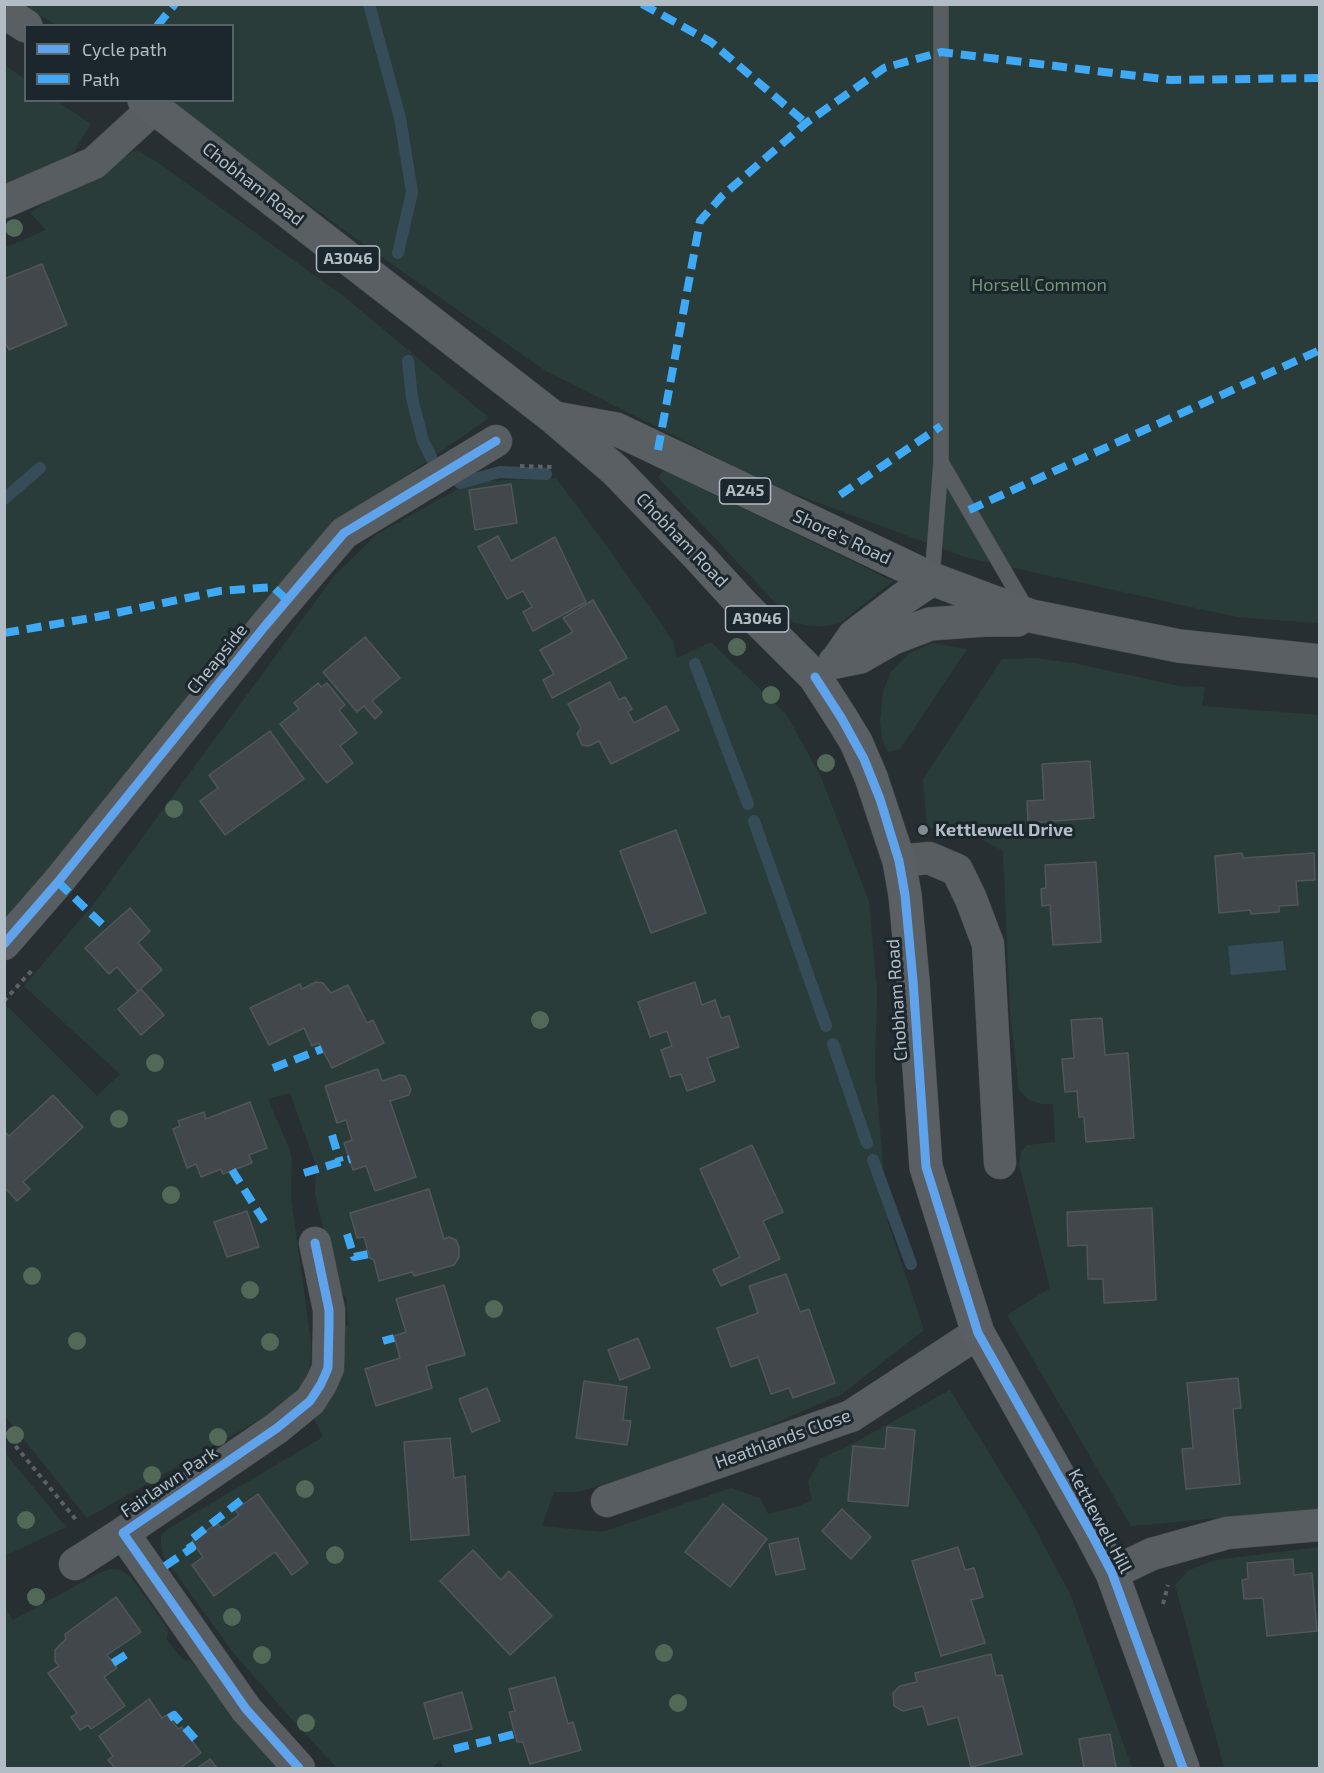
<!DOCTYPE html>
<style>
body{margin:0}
#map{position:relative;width:1324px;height:1773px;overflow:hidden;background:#282f32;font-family:"Exo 2",sans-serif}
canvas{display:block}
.frame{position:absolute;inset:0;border:6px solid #b2bcc4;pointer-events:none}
.legend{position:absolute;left:24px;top:24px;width:210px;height:78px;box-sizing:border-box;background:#1c262d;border:2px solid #586269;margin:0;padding:8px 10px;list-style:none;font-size:18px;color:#b2bcc4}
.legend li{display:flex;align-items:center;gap:12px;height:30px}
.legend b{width:30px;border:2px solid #586269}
</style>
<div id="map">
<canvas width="1324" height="1773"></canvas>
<div class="frame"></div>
<ul class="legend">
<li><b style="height:8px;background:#60a3ed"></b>Cycle path</li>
<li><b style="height:8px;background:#3fa9f5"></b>Path</li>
</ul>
</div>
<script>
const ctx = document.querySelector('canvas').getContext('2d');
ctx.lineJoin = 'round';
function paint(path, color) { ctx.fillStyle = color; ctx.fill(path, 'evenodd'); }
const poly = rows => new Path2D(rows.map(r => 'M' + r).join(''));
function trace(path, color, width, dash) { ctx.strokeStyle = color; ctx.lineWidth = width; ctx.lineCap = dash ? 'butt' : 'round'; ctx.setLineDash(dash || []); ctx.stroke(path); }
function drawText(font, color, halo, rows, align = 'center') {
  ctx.font = font + ' "Exo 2",sans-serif'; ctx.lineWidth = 6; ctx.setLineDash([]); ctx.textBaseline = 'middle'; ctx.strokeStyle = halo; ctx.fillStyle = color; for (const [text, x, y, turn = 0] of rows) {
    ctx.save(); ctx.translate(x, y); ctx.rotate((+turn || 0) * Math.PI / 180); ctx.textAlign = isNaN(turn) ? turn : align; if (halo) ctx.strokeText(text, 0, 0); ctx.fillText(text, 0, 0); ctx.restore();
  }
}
const green = poly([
 [22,5,1319,5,1319,623,1236,617,965,557,773,486,546,371,390,263,165,101,232,100,232,26,57,25],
 [4,65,25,79,26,100,57,101,91,124,71,156,4,189],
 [137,150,160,164,346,298,489,418,350,515,4,926,4,248,46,230,30,213,68,187],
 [664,470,893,581,840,623,827,626,811,626,794,623,658,477],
 [556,478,611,552,673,641,677,658,711,642,786,714,821,777,869,901,877,992,875,1070,888,1223,924,1330,842,1394,721,1447,579,1492,554,1492,542,1526,602,1532,731,1488,760,1498,768,1514,796,1507,812,1500,808,1482,820,1459,852,1444,950,1390,1030,1519,1071,1596,1132,1768,443,1768,440,1760,432,1768,337,1768,286,1713,232,1651,163,1556,161,1544,161,1535,168,1529,323,1437,314,1418,321,1412,331,1395,344,1328,348,1325,346,1296,338,1293,315,1193,316,1166,290,1093,268,1099,290,1150,292,1162,291,1197,311,1342,311,1355,307,1383,273,1412,87,1518,5,1416,4,1007,6,1005,97,1096,120,1074,24,986,96,901,334,576,377,534,460,488,487,481],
 [932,643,967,649,900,749,888,752,882,740,880,720,883,692,891,672,908,654],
 [1035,658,1073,663,1180,686,1205,687,1202,706,1319,715,1319,1509,1131,1526,1007,1315,1050,1288,1019,1164,1021,1151,1027,1145,1055,1142,1053,1104,1041,1104,1029,1100,1019,1090,1010,1012,1003,851,970,833,927,828,923,779,1002,659],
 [5,1453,66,1527,5,1556,4,1556],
 [1319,1547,1319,1768,1224,1768,1175,1585,1189,1570,1215,1560],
 [110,1569,121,1570,131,1577,168,1629,167,1640,182,1659,190,1660,280,1768,5,1768,4,1607,13,1620,99,1573]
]);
const water = poly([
 [1283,941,1286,970,1231,975,1228,946]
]);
const stream = poly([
 [369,4,400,118,412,192,398,253],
 [408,361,412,398,423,441,435,465],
 [460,483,500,472,546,474],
 [4,499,40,468],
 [695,664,748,804],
 [754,821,826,1026],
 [833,1044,867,1143],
 [873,1160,911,1264]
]);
const building = poly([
 [42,264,67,325,9,350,4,340,4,279,42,264],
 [511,484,517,523,475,530,469,490,511,484],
 [498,536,511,561,555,537,586,602,533,631,523,612,532,607,523,591,507,599,478,547,498,536],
 [593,600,627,658,552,698,543,680,554,674,540,650,573,632,563,618,593,600],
 [365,637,400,678,372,701,382,712,375,719,364,706,357,712,323,672,365,637],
 [610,682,619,700,625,697,632,709,628,712,634,723,666,706,679,730,611,764,599,741,589,746,582,745,577,734,581,728,568,704,610,682],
 [318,683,321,687,327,683,345,705,339,710,357,733,340,746,353,763,327,783,280,724,299,709,294,703,318,683],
 [270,731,304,779,225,835,200,801,218,788,209,775,270,731],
 [1090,761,1094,818,1028,823,1027,801,1044,800,1042,764,1090,761],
 [676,830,706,913,651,933,620,851,676,830],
 [1242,853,1243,858,1314,853,1315,880,1296,881,1298,905,1279,906,1279,912,1251,914,1250,910,1219,913,1215,856,1242,853],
 [1096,862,1101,942,1053,945,1050,905,1042,906,1041,889,1046,888,1045,865,1096,862],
 [130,908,150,931,138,943,162,970,138,991,117,967,109,974,85,948,130,908],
 [316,982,323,983,331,993,348,985,367,1023,373,1020,384,1043,332,1068,319,1043,312,1046,304,1028,269,1045,250,1008,300,984,302,989,316,982],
 [695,982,702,1005,715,1000,721,1018,729,1016,739,1047,707,1058,715,1081,687,1091,681,1074,670,1077,661,1050,672,1046,667,1031,650,1037,638,1002,695,982],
 [141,989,164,1015,141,1035,118,1009,141,989],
 [1102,1018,1105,1055,1128,1053,1134,1138,1086,1142,1084,1117,1079,1117,1077,1091,1065,1092,1062,1059,1074,1058,1071,1020,1102,1018],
 [378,1069,382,1081,400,1075,405,1076,411,1089,409,1095,390,1101,416,1177,375,1191,366,1166,353,1170,344,1143,352,1140,346,1120,337,1123,325,1086,378,1069],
 [53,1095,83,1127,23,1182,30,1189,17,1201,4,1187,4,1131,9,1136,53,1095],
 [250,1102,267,1148,249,1155,252,1163,223,1174,221,1169,201,1177,196,1164,187,1168,173,1129,180,1126,178,1121,204,1112,206,1119,250,1102],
 [752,1145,783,1212,763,1221,780,1259,721,1286,713,1270,740,1257,700,1169,752,1145],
 [429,1189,444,1239,449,1237,456,1240,459,1247,459,1257,454,1265,414,1276,412,1272,379,1281,374,1260,370,1258,364,1237,357,1238,350,1213,429,1189],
 [1152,1208,1156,1300,1104,1303,1103,1279,1088,1279,1087,1245,1068,1246,1067,1212,1152,1208],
 [247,1211,259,1247,227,1257,214,1222,247,1211],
 [786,1274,800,1312,809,1309,835,1383,793,1398,789,1388,771,1394,758,1357,731,1367,717,1328,758,1313,749,1286,786,1274],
 [444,1285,465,1355,426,1366,432,1388,376,1406,365,1369,400,1358,394,1336,406,1332,396,1299,444,1285],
 [638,1338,650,1368,620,1380,608,1350,638,1338],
 [1238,1378,1241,1408,1233,1409,1240,1484,1186,1489,1182,1449,1193,1448,1187,1383,1238,1378],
 [584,1381,627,1387,623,1420,631,1421,627,1445,576,1438,584,1381],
 [487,1388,500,1421,472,1432,459,1399,487,1388],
 [887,1427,915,1430,908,1506,848,1501,853,1446,885,1449,887,1427],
 [450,1438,454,1478,465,1476,469,1535,411,1540,404,1442,450,1438],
 [258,1494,308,1563,292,1575,275,1552,214,1596,192,1565,203,1557,192,1541,217,1523,221,1528,239,1515,235,1510,258,1494],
 [723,1504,767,1539,730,1587,685,1552,723,1504],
 [842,1509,871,1537,851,1559,822,1531,842,1509],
 [798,1538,805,1569,776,1575,769,1544,798,1538],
 [958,1547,965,1570,974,1568,983,1597,971,1600,985,1643,941,1656,912,1561,958,1547],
 [473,1550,501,1580,509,1571,552,1616,510,1655,440,1581,473,1550],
 [1293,1559,1294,1575,1312,1573,1317,1631,1267,1636,1263,1598,1244,1599,1242,1580,1248,1579,1247,1563,1293,1559],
 [116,1597,141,1632,107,1655,117,1668,104,1677,125,1706,91,1729,88,1725,80,1730,71,1717,77,1713,48,1673,59,1666,55,1661,55,1650,66,1639,65,1634,116,1597],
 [991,1654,996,1676,1002,1675,1022,1754,971,1767,958,1717,928,1725,923,1706,903,1711,894,1706,893,1693,900,1686,917,1682,915,1673,991,1654],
 [555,1677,568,1724,573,1722,581,1750,530,1764,523,1742,517,1742,509,1712,515,1711,509,1689,555,1677],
 [462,1692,472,1729,434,1739,424,1703,462,1692],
 [149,1699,162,1718,167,1715,178,1729,182,1727,201,1753,180,1768,115,1768,108,1760,113,1756,99,1736,149,1699],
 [1110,1734,1116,1768,1084,1768,1079,1739,1110,1734],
 [210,1759,217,1768,197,1768,210,1759]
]);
const path = poly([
 [520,466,555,467],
 [4,1001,34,968],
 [4,1432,78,1522],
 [1163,1604,1168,1585]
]);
const service = poly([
 [941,462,1027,610],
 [932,579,941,462,941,4]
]);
const minor = poly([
 [4,202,94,163,155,107],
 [899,861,929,858,957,870,971,899,988,944,1000,1163],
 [4,944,58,882,265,626,344,533,496,441],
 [607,1501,851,1416,978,1333],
 [75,1564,123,1533],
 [1112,1573,1152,1554,1227,1533,1320,1525],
 [299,1768,246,1709,123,1533,277,1428,310,1401,321,1384,328,1368,329,1325,329,1310,315,1243]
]);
const primary = poly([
 [4,12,26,26],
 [144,100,553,417,615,470,700,558,743,605,815,677,842,719,856,742,871,777,899,861,905,895,913,981,926,1167,978,1333,1092,1535,1112,1573,1183,1768],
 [555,418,616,429,932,579,1031,616,1179,646,1320,661],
 [838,659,854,636,904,598,932,579],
 [835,662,860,657,893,638,930,624,985,620,1017,620]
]);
const quiet = poly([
 [642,4,711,42,806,123],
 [157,26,175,4],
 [658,450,700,221,722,196,806,123,884,68,941,52,1170,80,1320,78],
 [840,495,941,426],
 [969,510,1320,350],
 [4,633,97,617,220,591,273,587,287,600],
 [58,882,107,929],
 [273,1068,322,1049],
 [332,1135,340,1162],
 [232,1170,267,1226],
 [304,1173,350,1159],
 [347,1234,354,1257,369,1254],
 [383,1341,394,1338],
 [165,1566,192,1548,188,1542,244,1498],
 [113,1663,132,1651],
 [169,1718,174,1715,195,1739],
 [454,1749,515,1734]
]);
const cycleway = poly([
 [815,677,842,719,864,759,880,799,899,861,905,895,913,981,926,1167,978,1333,1092,1535,1112,1573,1183,1768],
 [4,944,58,882,265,626,344,533,496,441],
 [299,1768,246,1709,123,1533,277,1428,310,1401,321,1384,328,1368,329,1325,329,1310,315,1243]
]);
const trees = [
 [14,228],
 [737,647],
 [771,695],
 [826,763],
 [174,809],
 [540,1020],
 [155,1063],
 [119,1119],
 [171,1195],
 [32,1276],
 [250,1290],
 [494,1309],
 [77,1341],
 [270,1342],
 [15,1435],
 [218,1437],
 [152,1475],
 [305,1489],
 [26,1520],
 [335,1555],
 [36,1597],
 [232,1617],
 [664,1653],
 [262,1655],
 [678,1703],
 [306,1723]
];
const markers = [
 [923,830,6,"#828b91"]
];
const shields = [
 [348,259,63],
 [745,491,51],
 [757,619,63]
];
const shieldNames = [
 ["A3046",348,259],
 ["A245",745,491],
 ["A3046",757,619]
];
const streetNames = [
 ["Chobham Road",253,184,38],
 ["Shore's Road",842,537,25],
 ["Chobham Road",682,540,46],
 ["Cheapside",217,659,-51],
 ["Chobham Road",897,1000,-94],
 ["Heathlands Close",783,1439,-20],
 ["Fairlawn Park",169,1482,-34],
 ["Kettlewell Hill",1100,1521,62]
];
const parkNames = [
 ["Horsell Common",1039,285]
];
const poiNames = [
 ["Kettlewell Drive",935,830]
];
paint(green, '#293c39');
paint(water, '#374c59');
trace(stream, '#374c59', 12);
paint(building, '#41474b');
trace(building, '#50565a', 1.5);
trace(service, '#464b4d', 16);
trace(minor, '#464b4d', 33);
trace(primary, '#464c4f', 34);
trace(path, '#5c6165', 4, [4.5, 4.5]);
trace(service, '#585d61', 15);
trace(minor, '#585d61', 32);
trace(primary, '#5a5f63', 33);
trace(quiet, '#3fa9f5', 8, [15, 8]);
trace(cycleway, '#60a3ed', 9);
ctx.fillStyle = '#516956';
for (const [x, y] of trees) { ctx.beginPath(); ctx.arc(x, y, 9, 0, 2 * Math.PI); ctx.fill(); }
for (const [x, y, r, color] of markers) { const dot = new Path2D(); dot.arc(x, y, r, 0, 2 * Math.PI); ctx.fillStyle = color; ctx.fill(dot); trace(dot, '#1c262d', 2); }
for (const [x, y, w] of shields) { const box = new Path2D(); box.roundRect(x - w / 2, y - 13, w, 26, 4.5); ctx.fillStyle = '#1c262d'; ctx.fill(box); trace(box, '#b2bcc4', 1.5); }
drawText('bold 16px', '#b2bcc4', null, shieldNames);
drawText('18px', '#b2bcc4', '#1c262d', streetNames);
drawText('18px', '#729874', '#1c262d', parkNames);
drawText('bold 18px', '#b2bcc4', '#1c262d', poiNames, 'left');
</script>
